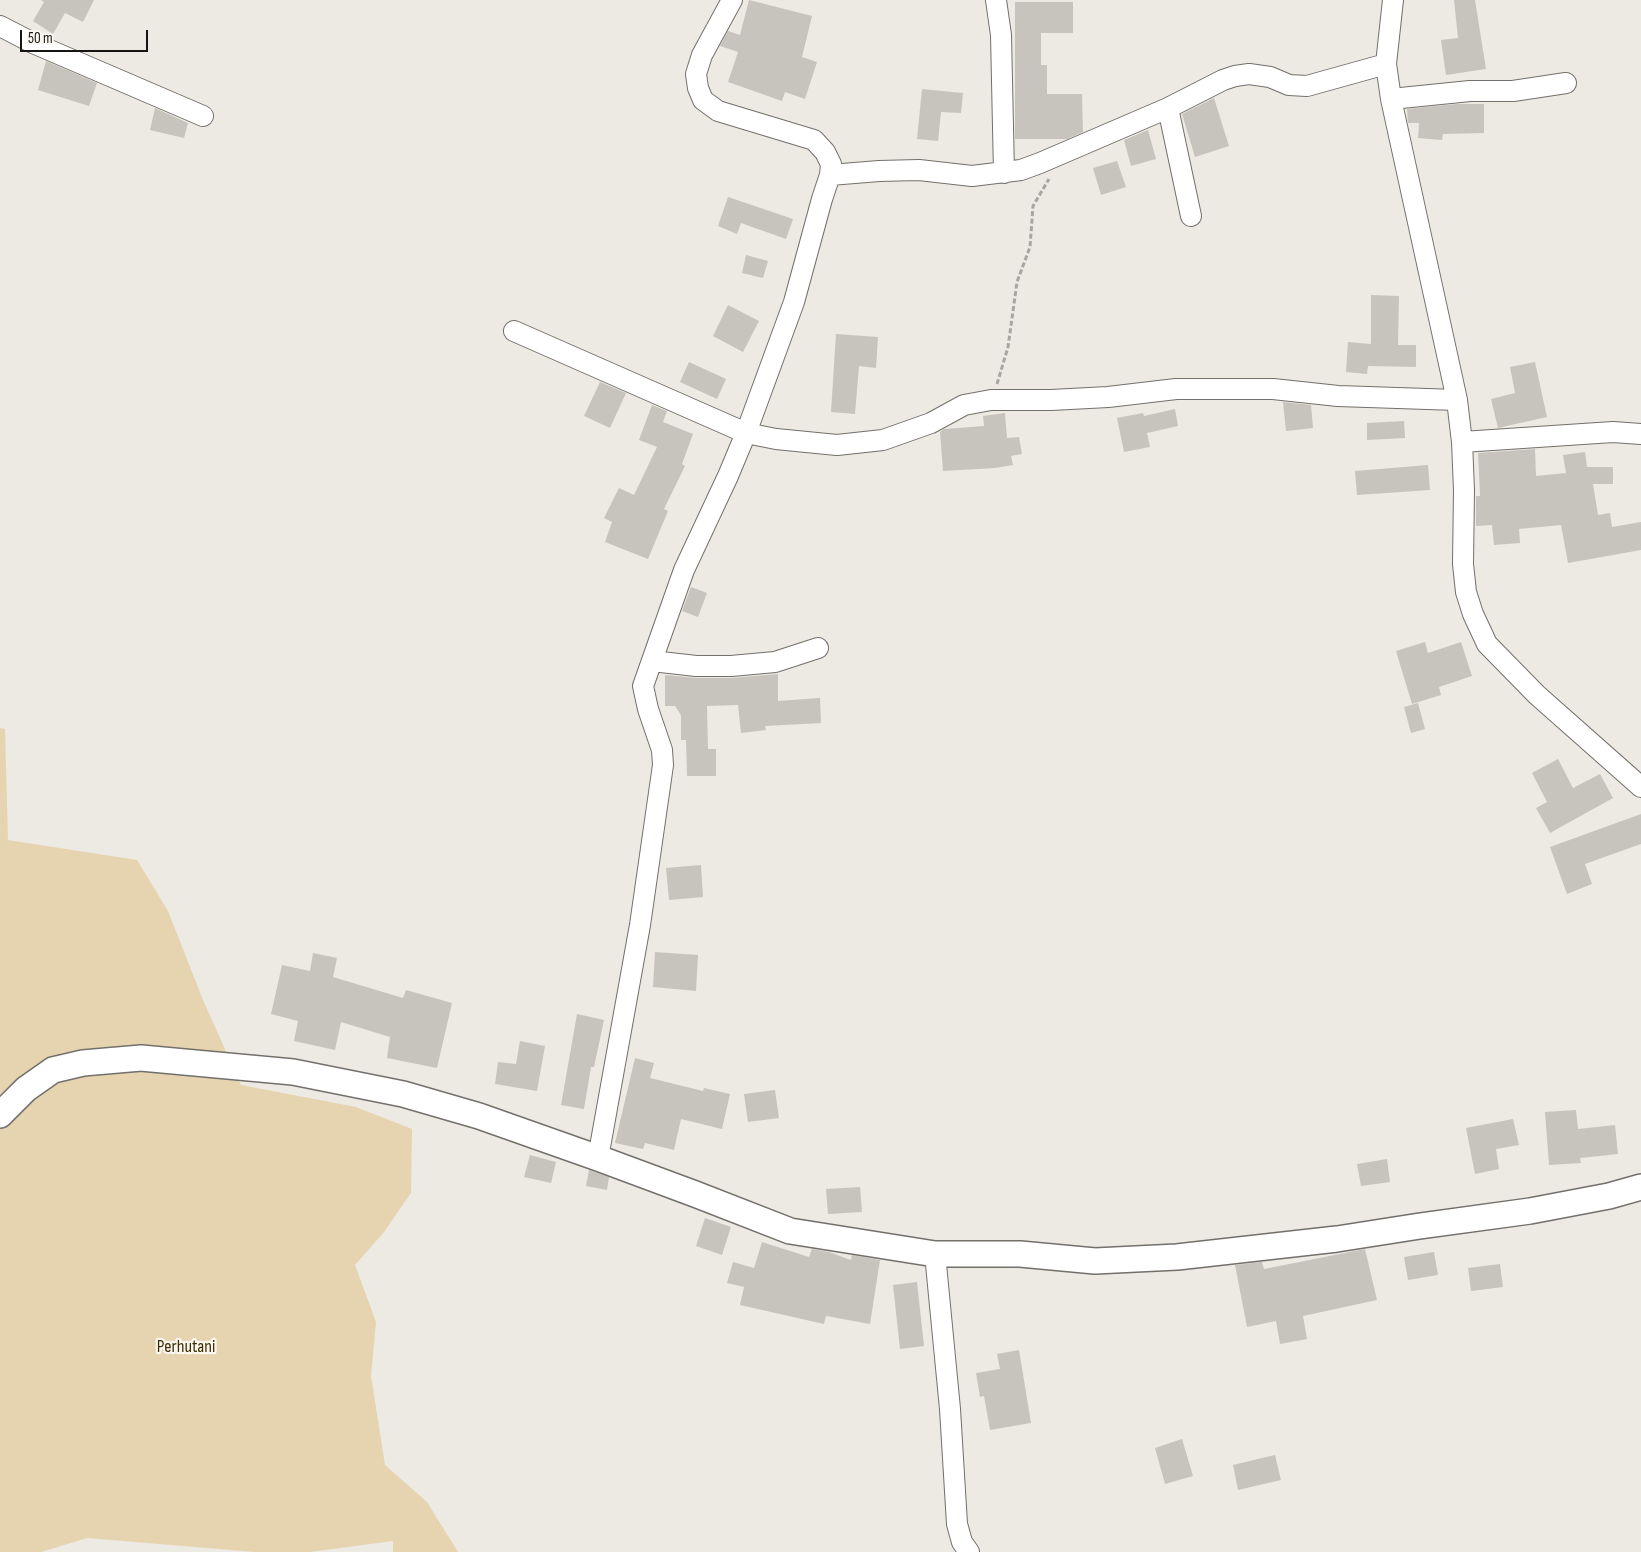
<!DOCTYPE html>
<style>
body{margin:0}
#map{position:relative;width:1641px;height:1552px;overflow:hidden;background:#ede9e3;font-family:"Sofia Sans Condensed",sans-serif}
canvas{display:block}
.scale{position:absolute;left:20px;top:30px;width:128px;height:22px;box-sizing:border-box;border:2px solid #171513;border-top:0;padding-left:6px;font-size:15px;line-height:18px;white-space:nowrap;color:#171513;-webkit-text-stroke:4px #faf7f0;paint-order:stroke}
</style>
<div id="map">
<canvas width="1641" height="1552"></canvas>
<div class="scale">50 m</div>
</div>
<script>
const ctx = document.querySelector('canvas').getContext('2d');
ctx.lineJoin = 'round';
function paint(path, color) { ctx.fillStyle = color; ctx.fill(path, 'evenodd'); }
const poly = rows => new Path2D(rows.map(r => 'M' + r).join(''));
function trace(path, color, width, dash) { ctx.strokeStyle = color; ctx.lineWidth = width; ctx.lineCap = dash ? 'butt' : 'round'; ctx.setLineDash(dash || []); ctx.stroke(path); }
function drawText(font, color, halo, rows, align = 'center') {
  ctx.font = font + ' "Sofia Sans Condensed",sans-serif'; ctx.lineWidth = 4.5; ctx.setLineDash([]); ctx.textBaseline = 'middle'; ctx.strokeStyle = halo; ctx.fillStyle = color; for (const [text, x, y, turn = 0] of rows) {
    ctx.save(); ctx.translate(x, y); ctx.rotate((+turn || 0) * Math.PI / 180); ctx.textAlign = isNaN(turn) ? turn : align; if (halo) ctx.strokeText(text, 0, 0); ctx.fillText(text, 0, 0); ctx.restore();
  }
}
const green = poly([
 [0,728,5,729,8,840,137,860,168,911,203,1000,241,1085,356,1107,412,1129,411,1193,384,1232,355,1265,376,1322,371,1376,385,1465,427,1502,458,1552,393,1552,393,1541,310,1552,255,1552,87,1538,41,1552,0,1552]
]);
const building = poly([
 [41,0,94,0,83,22,65,13,53,34,33,21,44,2],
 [749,0,812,16,802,57,817,62,805,99,785,92,782,101,728,82,738,52,720,46,728,31,740,35],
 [1454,0,1475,0,1486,69,1446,75,1441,40,1458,38],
 [1015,2,1073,2,1073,33,1041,33,1041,65,1047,65,1047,94,1082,94,1083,132,1067,139,1015,139],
 [46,61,97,83,89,106,38,90],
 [922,89,963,93,961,113,941,112,938,141,917,139],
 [1214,98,1229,146,1195,157,1182,114],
 [1456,104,1484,104,1484,133,1443,134,1442,140,1418,138,1419,123,1408,123,1407,109],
 [155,108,188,123,184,138,150,130],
 [1148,130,1156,159,1131,166,1124,140],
 [1117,161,1126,187,1101,195,1093,168],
 [728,197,793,219,786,239,741,223,737,234,718,226],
 [746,255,768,261,763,278,742,273],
 [1371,295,1399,296,1398,345,1416,345,1416,367,1368,366,1367,374,1346,372,1348,342,1371,344],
 [728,305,759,321,743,352,713,336],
 [836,334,878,337,876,368,859,366,855,414,831,412],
 [689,362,726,379,717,399,680,382],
 [1535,362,1547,417,1498,428,1491,399,1515,393,1510,367],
 [600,382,626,393,610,428,584,416],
 [1283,402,1311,405,1313,428,1286,431],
 [652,405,667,411,663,422,693,434,682,464,685,466,664,509,668,511,648,559,605,542,612,522,604,518,619,488,634,495,657,447,639,440],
 [1175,409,1178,426,1147,433,1150,447,1124,452,1117,418,1143,413,1144,416],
 [1005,413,1007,438,1019,437,1022,454,1011,456,1013,465,995,468,943,471,940,432,944,429,984,426,983,416],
 [1404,421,1405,438,1367,440,1367,423],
 [1535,449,1536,476,1566,473,1563,455,1585,452,1587,467,1613,467,1613,484,1593,484,1598,515,1610,513,1612,527,1641,522,1641,550,1568,563,1561,525,1519,529,1520,543,1494,545,1492,525,1476,526,1476,496,1480,496,1478,453],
 [1428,465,1430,490,1357,495,1355,471],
 [691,587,707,593,698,617,682,611],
 [1425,642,1428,653,1461,642,1472,676,1439,687,1441,695,1412,704,1396,651],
 [778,674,778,701,820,698,821,723,765,726,766,730,741,733,738,705,707,706,708,749,716,749,716,776,687,776,686,740,681,740,681,715,675,706,665,706,665,675,696,678,731,678],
 [1418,703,1425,729,1411,733,1404,707],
 [1558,759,1573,788,1600,774,1613,798,1550,833,1536,808,1547,802,1532,773],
 [1641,814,1641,844,1585,864,1592,884,1567,894,1550,847],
 [701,865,703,897,669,900,666,868],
 [655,952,698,955,696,991,653,987],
 [313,953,337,958,333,977,403,998,406,990,452,1003,437,1068,387,1058,390,1037,341,1022,335,1050,294,1041,298,1021,271,1014,282,965,310,971],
 [577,1014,604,1020,594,1067,591,1067,584,1109,561,1105],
 [520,1041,545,1046,537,1091,495,1084,498,1062,516,1064],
 [635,1058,654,1063,650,1078,703,1091,704,1088,730,1094,722,1129,681,1119,674,1150,645,1143,643,1149,615,1143],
 [775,1090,779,1118,748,1122,744,1094],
 [1576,1110,1578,1129,1615,1125,1618,1154,1580,1158,1581,1163,1549,1165,1545,1112],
 [1513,1119,1519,1145,1496,1149,1499,1169,1475,1174,1466,1128],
 [530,1155,556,1162,551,1183,524,1177],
 [1387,1159,1390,1182,1361,1186,1357,1164],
 [589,1170,609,1177,607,1190,586,1186],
 [860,1187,862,1212,828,1214,826,1189],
 [705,1218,731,1227,722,1255,696,1246],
 [762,1242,809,1257,812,1249,829,1252,851,1260,852,1255,880,1260,870,1324,826,1316,824,1324,740,1305,744,1287,727,1283,733,1262,754,1268],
 [1365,1249,1377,1300,1303,1316,1307,1339,1280,1344,1276,1321,1247,1327,1235,1265,1262,1262,1264,1269],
 [1434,1252,1438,1275,1408,1280,1404,1257],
 [1500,1264,1503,1287,1471,1291,1468,1268],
 [917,1282,924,1346,900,1349,893,1285],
 [1019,1350,1031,1423,990,1430,984,1396,980,1397,976,1373,1000,1369,997,1354],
 [1182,1439,1193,1476,1165,1484,1155,1448],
 [1275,1455,1281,1480,1238,1490,1233,1465]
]);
const path = poly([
 [997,384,1008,347,1017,282,1030,247,1033,206,1049,179]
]);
const minor = poly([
 [996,0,1001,35,1004,173],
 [1393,0,1386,64,1391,99,1457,400,1462,442,1464,490,1463,564,1466,592,1473,614,1487,644,1537,695,1641,787],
 [0,26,33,43,203,116],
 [1391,99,1470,91,1513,91,1566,83],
 [1168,108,1191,216],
 [830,175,879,171,919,170,972,176,1021,170,1040,163,1168,108,1223,80,1235,76,1249,74,1270,77,1289,85,1307,86,1386,64],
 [514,331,746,433,776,439,837,445,883,440,931,423,964,405,991,400,1051,400,1108,397,1176,389,1273,389,1338,396,1457,400],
 [1462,442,1613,432,1641,434],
 [652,661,696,666,731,666,775,662,818,648],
 [598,1158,640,925,663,765,662,750,648,709,643,686,684,570,728,476,746,433,794,302,822,199,830,175,831,164,825,152,814,140,718,111,703,100,698,88,696,74,702,55,732,0],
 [935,1254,950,1409,957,1524,962,1542,969,1552]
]);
const tertiary = poly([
 [0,1115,26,1089,53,1070,83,1063,141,1058,293,1072,403,1094,479,1116,598,1158,695,1194,790,1231,935,1254,1020,1254,1095,1261,1177,1257,1337,1239,1420,1226,1530,1211,1609,1196,1641,1187]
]);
const parkNames = [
 ["Perhutani",186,1347]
];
paint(green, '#e6d4b1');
paint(building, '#c7c4be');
trace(minor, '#73706b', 22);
trace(tertiary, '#73706b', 28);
trace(path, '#a9a5a1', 3, [5, 2.5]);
trace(minor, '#fff', 20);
trace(tertiary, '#fff', 25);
drawText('18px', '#3f2d02', '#faf7f0', parkNames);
</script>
